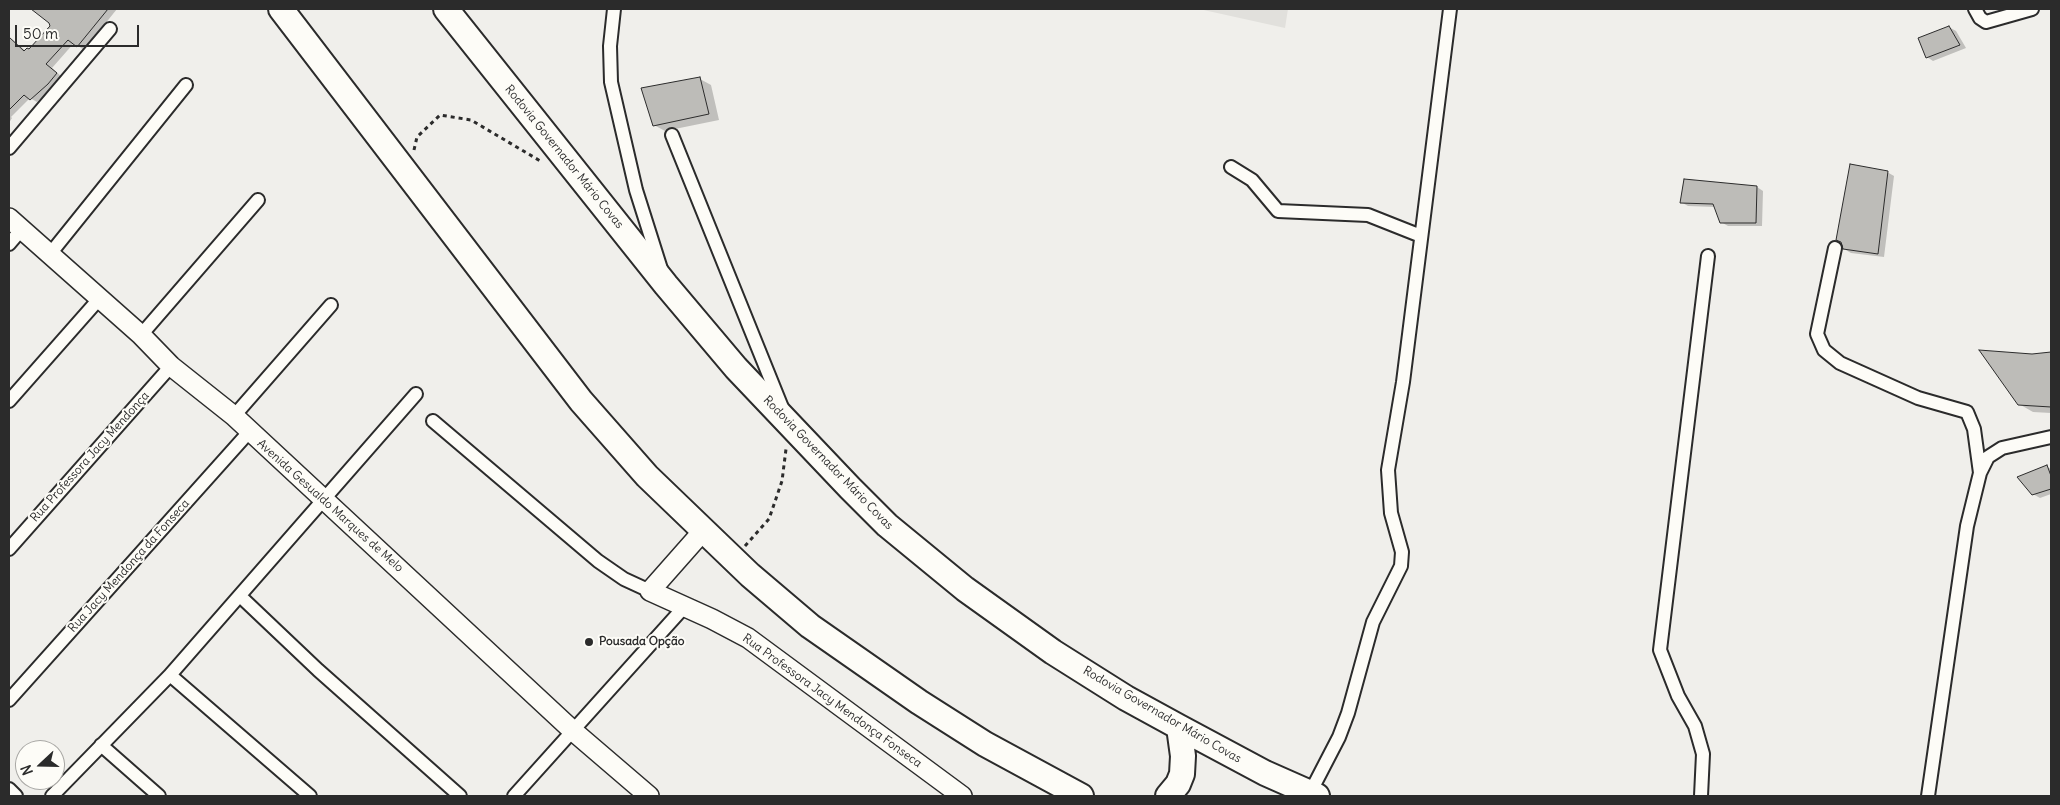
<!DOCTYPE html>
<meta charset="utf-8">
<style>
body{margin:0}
#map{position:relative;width:2060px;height:805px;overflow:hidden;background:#f0efeb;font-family:Delius,sans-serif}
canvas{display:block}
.frame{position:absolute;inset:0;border:10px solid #2b2b2b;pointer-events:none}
.north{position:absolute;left:15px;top:740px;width:50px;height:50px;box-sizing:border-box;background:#fdfcf7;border:1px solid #a9a8a5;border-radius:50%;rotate:249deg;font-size:14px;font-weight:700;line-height:20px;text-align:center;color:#2b2b2b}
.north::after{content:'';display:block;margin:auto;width:18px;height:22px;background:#2b2b2b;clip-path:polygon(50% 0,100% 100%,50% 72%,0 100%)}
.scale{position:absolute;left:15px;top:25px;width:124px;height:22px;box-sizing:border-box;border:2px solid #2b2b2b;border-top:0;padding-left:6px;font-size:15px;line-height:18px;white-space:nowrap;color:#2b2b2b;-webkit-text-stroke:4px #fdfcf7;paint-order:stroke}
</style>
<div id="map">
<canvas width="2060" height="805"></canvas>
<div class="frame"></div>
<div class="north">N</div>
<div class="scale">50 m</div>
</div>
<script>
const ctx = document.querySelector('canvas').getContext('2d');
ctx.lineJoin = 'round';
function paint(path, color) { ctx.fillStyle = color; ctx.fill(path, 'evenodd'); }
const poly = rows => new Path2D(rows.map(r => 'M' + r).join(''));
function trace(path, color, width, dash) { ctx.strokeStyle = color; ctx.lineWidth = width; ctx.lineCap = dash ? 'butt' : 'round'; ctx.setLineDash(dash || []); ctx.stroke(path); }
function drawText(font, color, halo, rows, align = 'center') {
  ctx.font = font + ' Delius,sans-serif'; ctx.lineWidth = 4; ctx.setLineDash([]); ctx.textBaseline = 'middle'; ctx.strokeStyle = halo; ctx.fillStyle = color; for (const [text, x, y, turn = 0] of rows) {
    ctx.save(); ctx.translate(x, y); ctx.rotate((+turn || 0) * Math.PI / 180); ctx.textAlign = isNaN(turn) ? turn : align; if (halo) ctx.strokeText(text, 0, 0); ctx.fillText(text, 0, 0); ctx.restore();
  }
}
const built = poly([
 [1199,9,1288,9,1285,28]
]);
const shadow = poly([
 [33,9,117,9,84,50,74,43,52,68,62,77,54,87,37,102,30,98,11,117,12,118,9,123,9,37,26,51,30,50,52,26,50,23],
 [1949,27,1956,31,1966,48,1933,61,1927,57],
 [700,79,711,85,719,120,665,131,654,125],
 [1887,172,1894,176,1884,257,1851,253,1844,249],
 [1757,187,1763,191,1762,226,1728,226,1721,222,1715,207,1688,206,1681,202],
 [2051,353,2051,413,2033,412,2019,404,2032,355],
 [2047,467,2051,469,2051,494,2040,498,2033,494]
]);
const building = poly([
 [31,9,108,9,77,47,68,40,46,64,57,73,48,84,30,100,24,95,9,110,9,37,24,51,27,48,29,49,50,26,49,23,31,9],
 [1949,26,1960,45,1926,58,1918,38,1949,26],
 [700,77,709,114,653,126,641,88,700,77],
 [1850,164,1888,171,1878,254,1843,249,1841,242,1836,240,1850,164],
 [1684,179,1757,186,1756,223,1720,223,1713,204,1680,203,1684,179],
 [1979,350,2032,354,2051,352,2051,407,2018,405,1979,350],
 [2047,465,2051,476,2051,489,2032,495,2017,477,2047,465]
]);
const path = poly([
 [414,150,417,137,440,115,471,120,542,162],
 [745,546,769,519,782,481,786,449]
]);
const street = poly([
 [614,9,610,46,611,82,636,190,661,269],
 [1975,9,1980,18,1986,22,2032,9],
 [672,135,783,410],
 [9,148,110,29],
 [1231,167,1252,180,1278,211,1368,215,1421,236],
 [9,244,21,230],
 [1835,248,1817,334,1824,350,1840,363,1918,398,1967,412,1974,429,1980,473],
 [50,254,186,85],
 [141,335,258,200],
 [9,401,99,299],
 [234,416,331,305],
 [433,421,598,561,624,579,650,591],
 [9,549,171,366],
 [240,596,318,670,460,796],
 [170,675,310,796],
 [9,700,249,432],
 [101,745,159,796],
 [9,789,16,796],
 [1310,793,1339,737,1348,713,1373,622,1401,566,1402,552,1391,513,1388,470,1403,382,1450,9],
 [52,796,170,675,416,394],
 [514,796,685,606],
 [1701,796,1703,754,1695,726,1678,696,1660,650,1708,256],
 [1928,796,1967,526,1980,473,1988,457,2002,448,2051,437]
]);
const secondary = poly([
 [9,218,141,335,171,366,234,416,572,730,649,796],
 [703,531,650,591,712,619,748,638,962,796]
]);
const highway = poly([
 [281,9,581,401,647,476,750,575,810,626,919,702,985,744,1081,796],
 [446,9,666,285,736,368,850,488,887,525,965,589,1053,652,1126,698,1179,727,1265,773,1317,796],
 [1168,796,1178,784,1182,774,1183,756,1179,727]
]);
const markers = [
 [589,642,5,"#2b2b2b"]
];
const streetNames = [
 ["Rodovia Governador Mário Covas",564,157,51],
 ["Rua Professora Jacy Mendonça",90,457,-48],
 ["Rodovia Governador Mário Covas",828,463,46],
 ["Avenida Gesualdo Marques de Melo",330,506,42],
 ["Rua Jacy Mendonça da Fonseca",129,566,-48],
 ["Rua Professora Jacy Mendonça Fonseca",832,701,36],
 ["Rodovia Governador Mário Covas",1162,715,30]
];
const poiNames = [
 ["Pousada Opção",599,642]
];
paint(built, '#e1e0dc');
paint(shadow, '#0003');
paint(building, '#bdbcb8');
trace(building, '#2b2b2b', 1);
trace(street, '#2b2b2b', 16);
trace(secondary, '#2b2b2b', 22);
trace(highway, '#2b2b2b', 28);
trace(path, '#2b2b2b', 3, [4, 4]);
trace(street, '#fdfcf7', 12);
trace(secondary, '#fdfcf7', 19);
trace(highway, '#fdfcf7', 24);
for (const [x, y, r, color] of markers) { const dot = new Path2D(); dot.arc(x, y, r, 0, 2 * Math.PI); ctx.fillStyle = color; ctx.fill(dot); trace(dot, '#fdfcf7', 2); }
drawText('12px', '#2b2b2b', '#fdfcf7', streetNames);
drawText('bold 12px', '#2b2b2b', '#fdfcf7', poiNames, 'left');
</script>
